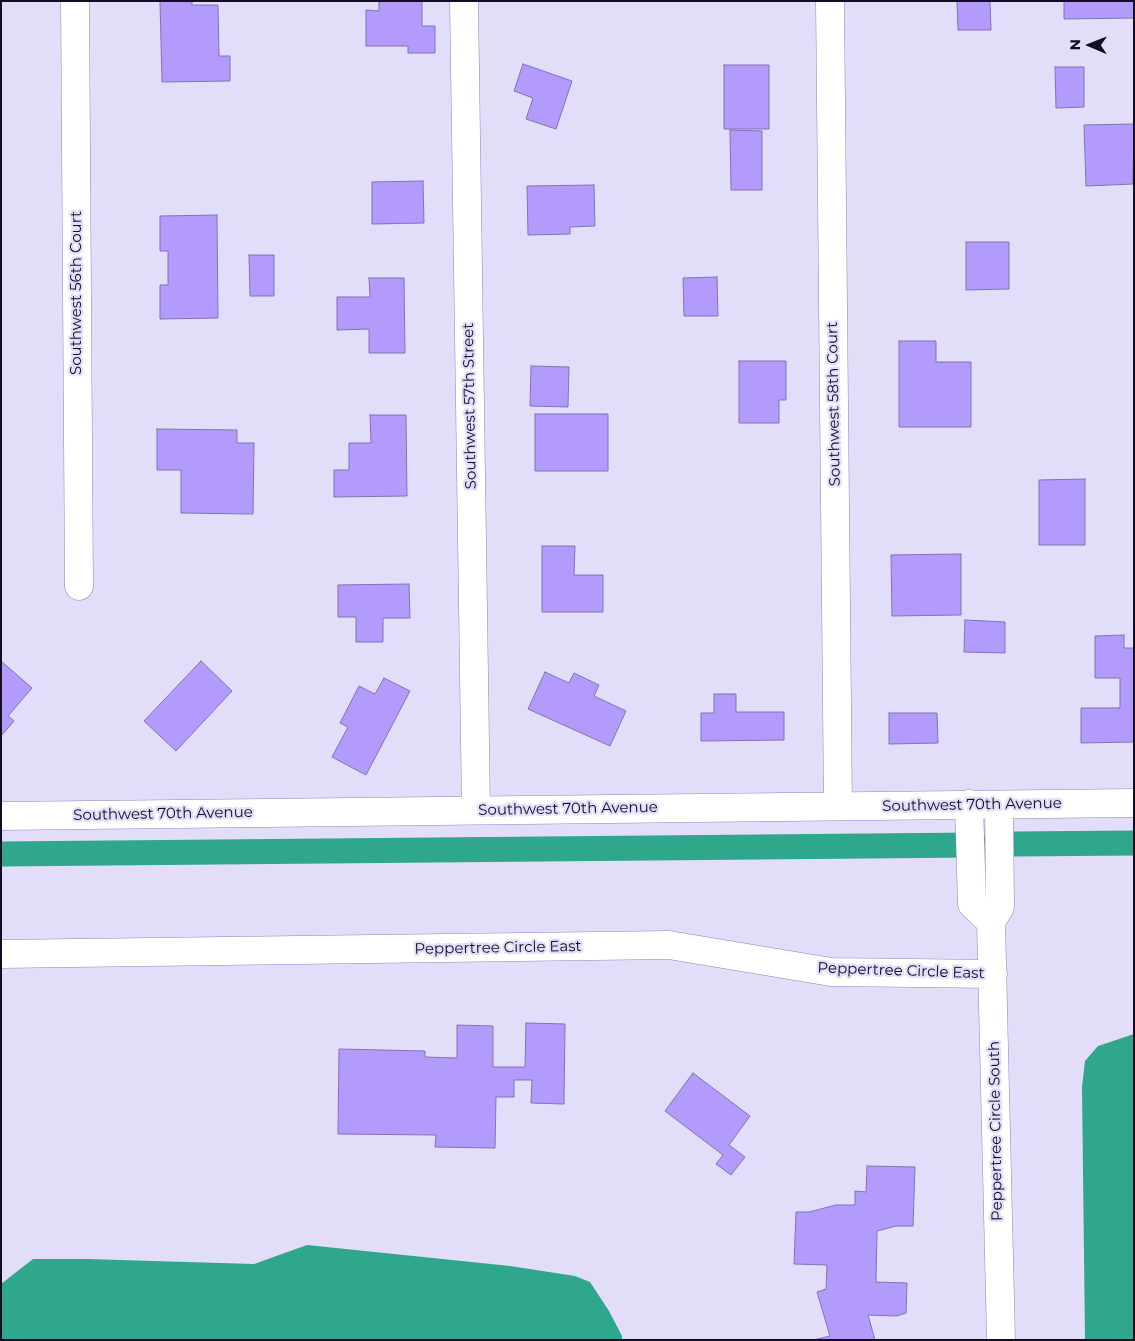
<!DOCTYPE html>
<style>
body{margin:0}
#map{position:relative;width:1135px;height:1341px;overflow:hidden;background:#e2ddf9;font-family:Montserrat,sans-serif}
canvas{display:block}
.frame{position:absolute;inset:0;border:2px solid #130c24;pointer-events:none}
.north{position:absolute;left:1065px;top:20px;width:50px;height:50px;-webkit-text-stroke:4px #e2ddf9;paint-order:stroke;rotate:271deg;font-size:14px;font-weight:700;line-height:20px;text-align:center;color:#130c24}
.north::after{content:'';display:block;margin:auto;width:18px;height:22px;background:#130c24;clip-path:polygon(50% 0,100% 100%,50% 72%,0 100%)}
</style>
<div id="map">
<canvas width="1135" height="1341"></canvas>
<div class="frame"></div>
<div class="north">N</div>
</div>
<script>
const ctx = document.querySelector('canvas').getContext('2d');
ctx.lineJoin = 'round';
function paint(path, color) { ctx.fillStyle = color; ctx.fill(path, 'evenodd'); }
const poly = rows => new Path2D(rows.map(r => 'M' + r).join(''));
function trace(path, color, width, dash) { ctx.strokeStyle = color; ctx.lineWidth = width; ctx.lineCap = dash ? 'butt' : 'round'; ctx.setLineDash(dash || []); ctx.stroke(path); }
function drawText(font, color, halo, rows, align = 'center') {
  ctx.font = font + ' Montserrat,sans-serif'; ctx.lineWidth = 4.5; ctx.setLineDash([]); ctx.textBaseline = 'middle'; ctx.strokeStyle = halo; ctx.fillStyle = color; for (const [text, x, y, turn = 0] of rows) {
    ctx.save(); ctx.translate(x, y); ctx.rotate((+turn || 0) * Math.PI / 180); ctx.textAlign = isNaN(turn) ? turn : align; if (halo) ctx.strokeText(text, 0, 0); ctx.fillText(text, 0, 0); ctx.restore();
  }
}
const water = poly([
 [1134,1034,1134,1340,1085,1340,1082,1087,1085,1061,1098,1046],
 [307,1245,510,1266,575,1276,590,1282,609,1311,622,1336,622,1340,1,1340,1,1284,33,1259,87,1259,254,1264]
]);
const canal = poly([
 [1015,844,1134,843],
 [1,854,976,845]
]);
const building = poly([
 [160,1,192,1,192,5,218,5,219,56,230,56,230,81,162,82,160,1],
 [379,1,422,1,422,26,435,26,435,53,408,53,408,46,366,46,366,10,379,11,379,1],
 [957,1,990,1,991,30,958,30,957,1],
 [1064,1,1134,1,1134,18,1064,19,1064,1],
 [523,64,572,81,556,129,526,119,533,98,514,91,523,64],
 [724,65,769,65,769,129,724,129,724,65],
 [1055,67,1084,67,1084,107,1056,108,1055,67],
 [1134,124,1133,184,1086,186,1084,125,1134,124],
 [730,130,762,131,762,190,731,190,730,130],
 [423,181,424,223,372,224,372,182,423,181],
 [594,185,595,226,570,227,570,234,528,235,527,186,594,185],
 [217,215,218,318,160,319,160,285,168,285,168,251,160,251,160,216,217,215],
 [966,242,1009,242,1009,289,966,290,966,242],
 [249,255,274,255,274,296,250,296,249,255],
 [717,277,718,316,684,316,683,278,717,277],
 [369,278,404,278,405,353,369,353,369,329,337,330,337,297,370,297,369,278],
 [899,341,936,341,936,362,971,362,971,427,899,427,899,341],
 [739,361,786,361,786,400,779,400,779,423,739,423,739,361],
 [531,366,569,367,568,407,530,406,531,366],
 [535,414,608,414,608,471,535,471,535,414],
 [370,415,406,415,407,496,334,497,334,470,349,470,349,443,371,443,370,415],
 [157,429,237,430,237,443,254,443,253,514,181,513,181,470,157,470,157,429],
 [1085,479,1085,545,1039,545,1039,480,1085,479],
 [542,546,575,546,574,575,603,575,603,612,542,612,542,546],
 [961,554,961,615,892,616,891,555,961,554],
 [409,584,410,618,383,618,383,642,356,642,356,617,338,617,338,585,409,584],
 [965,620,1005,622,1005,653,964,652,965,620],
 [1124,635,1124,648,1134,648,1134,742,1081,743,1081,708,1120,708,1120,678,1095,678,1095,636,1124,635],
 [1,661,32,688,8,716,14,721,1,736,1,661],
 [201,661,232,691,176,751,144,721,201,661],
 [545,672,569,683,574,673,599,685,594,696,626,711,610,746,528,709,545,672],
 [384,678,410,691,366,775,332,757,348,727,340,723,359,686,375,694,384,678],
 [714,694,736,694,736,712,784,712,784,740,701,741,701,713,714,713,714,694],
 [889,713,937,713,938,743,889,744,889,713],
 [526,1023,565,1024,564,1104,531,1103,532,1080,514,1080,514,1097,496,1097,495,1148,435,1147,436,1135,338,1134,339,1049,425,1051,425,1057,457,1058,457,1025,493,1026,493,1067,525,1067,526,1023],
 [693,1073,750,1116,729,1145,745,1157,731,1175,716,1164,723,1155,665,1111,693,1073],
 [867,1166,915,1167,913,1226,896,1226,877,1231,876,1282,907,1283,906,1313,897,1316,868,1315,875,1340,813,1340,830,1336,817,1292,826,1289,827,1265,794,1264,796,1212,809,1212,836,1205,855,1205,855,1191,866,1192,867,1166]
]);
const minor = poly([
 [75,1,79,586],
 [464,1,476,810],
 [830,1,838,806],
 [969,804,972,904,991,922],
 [999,805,1000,907,991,922,1001,1340],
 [1,816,1134,803],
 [1,954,669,945,831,972,993,974]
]);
const streetNames = [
 ["Southwest 56th Court",77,293,-90],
 ["Southwest 58th Court",834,404,-91],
 ["Southwest 57th Street",470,406,-91],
 ["Southwest 70th Avenue",972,805,-1],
 ["Southwest 70th Avenue",568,809,-1],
 ["Southwest 70th Avenue",163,814,-1],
 ["Peppertree Circle East",498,948,-1],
 ["Peppertree Circle East",901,971,2],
 ["Peppertree Circle South",996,1131,-91]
];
paint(water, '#2ea78c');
trace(canal, '#2ea78c', 25);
paint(building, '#b39bfd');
trace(building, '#8273b3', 1);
trace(minor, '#9182c3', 29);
trace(minor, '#fff', 28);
drawText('15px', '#130c24', '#e2ddf9', streetNames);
</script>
